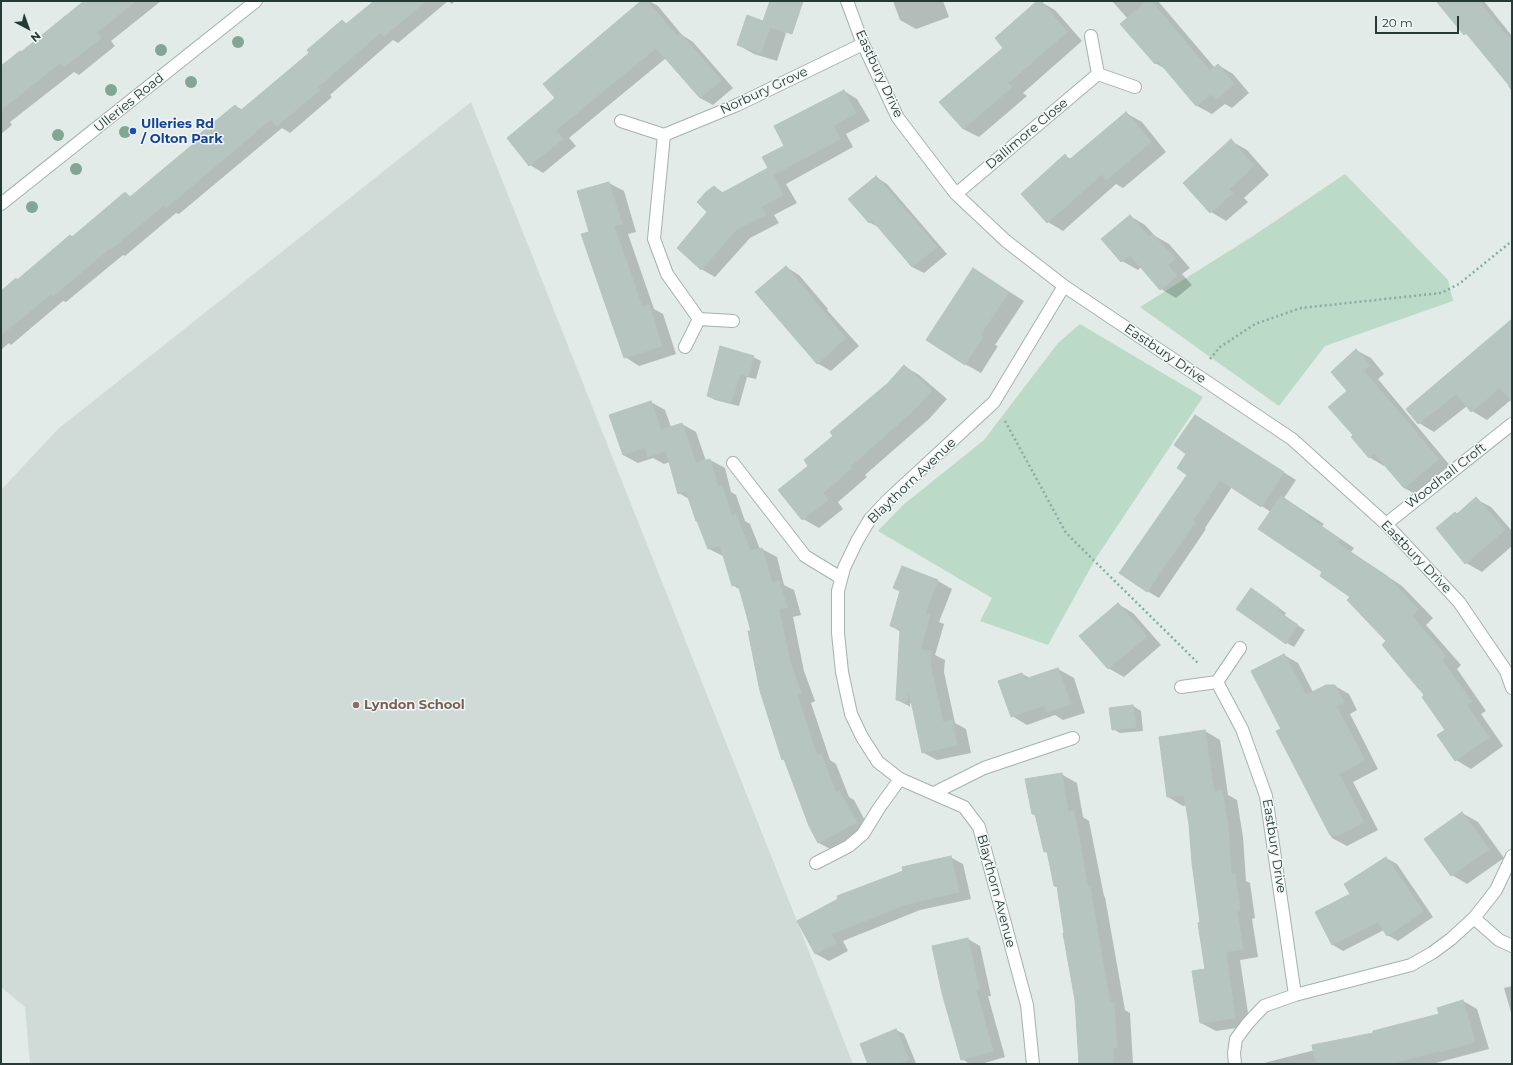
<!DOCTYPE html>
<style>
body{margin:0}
#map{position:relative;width:1513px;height:1065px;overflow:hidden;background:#e2ebe8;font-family:Montserrat,sans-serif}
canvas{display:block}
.frame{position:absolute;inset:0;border:2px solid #233a37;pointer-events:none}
.north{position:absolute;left:8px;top:8px;width:40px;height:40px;-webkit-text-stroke:3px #f2f7f5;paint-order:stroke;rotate:139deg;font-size:11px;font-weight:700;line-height:16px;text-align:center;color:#233a37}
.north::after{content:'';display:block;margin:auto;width:14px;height:18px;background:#233a37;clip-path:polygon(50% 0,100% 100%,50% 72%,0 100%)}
.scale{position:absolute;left:1375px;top:16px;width:84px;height:18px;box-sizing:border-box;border:2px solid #233a37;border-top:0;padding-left:5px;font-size:12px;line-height:14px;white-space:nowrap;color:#233a37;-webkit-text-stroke:3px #f2f7f5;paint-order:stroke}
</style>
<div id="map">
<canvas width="1513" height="1065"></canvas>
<div class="frame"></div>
<div class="north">N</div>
<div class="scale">20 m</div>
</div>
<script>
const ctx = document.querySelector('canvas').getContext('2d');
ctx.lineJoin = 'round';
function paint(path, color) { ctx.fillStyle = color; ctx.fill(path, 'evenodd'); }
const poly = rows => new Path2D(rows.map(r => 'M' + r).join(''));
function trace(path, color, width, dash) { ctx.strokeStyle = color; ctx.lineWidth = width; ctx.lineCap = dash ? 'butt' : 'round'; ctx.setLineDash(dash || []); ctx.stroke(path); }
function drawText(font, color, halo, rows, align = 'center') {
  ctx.font = font + ' Montserrat,sans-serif'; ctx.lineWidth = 3; ctx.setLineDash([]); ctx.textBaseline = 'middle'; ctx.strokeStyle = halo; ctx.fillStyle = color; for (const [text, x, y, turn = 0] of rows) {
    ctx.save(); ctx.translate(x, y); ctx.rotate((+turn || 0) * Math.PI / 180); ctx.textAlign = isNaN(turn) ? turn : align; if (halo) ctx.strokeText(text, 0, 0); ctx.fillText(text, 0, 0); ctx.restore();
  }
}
const built = poly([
 [471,102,797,921,853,1064,30,1064,25,1007,1,987,1,490,58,429]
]);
const green = poly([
 [1345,174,1448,280,1453,301,1325,346,1279,406,1140,307,1253,236],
 [1080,324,1203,397,1096,558,1048,645,980,621,992,598,878,531,903,505,984,440,1058,343]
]);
const shadow = poly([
 [86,1,161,1,111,41,115,46,79,75,74,72,10,122,12,125,1,134,1,67,21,53],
 [375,1,448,1,398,43,393,40,330,95,332,97,290,133,282,128,179,214,176,213,125,256,123,255,66,302,63,301,11,345,9,343,1,350,1,292,18,281,73,238,125,193,132,197,200,140,235,106,243,110,311,53,342,21,348,24],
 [448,1,455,1,452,4],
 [642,1,649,1,658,6,682,35,693,42,733,88,713,105,700,98,666,58,569,138,576,146,543,173,530,165,508,139,556,99],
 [893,1,943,1,949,17,916,29,900,20],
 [1039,1,1055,10,1082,41,1023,93,1027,96,979,137,963,129,1004,48],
 [1112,1,1158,1,1215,68,1218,65,1233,74,1249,93,1232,108,1225,104,1212,114,1197,106,1167,70,1155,63,1128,19],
 [1437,1,1484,1,1512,36,1512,91,1508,86,1510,85,1470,36,1465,34],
 [771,24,786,33,777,61,754,54,738,45],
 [844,91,857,99,870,121,846,134,853,147,786,184,797,203,774,215,779,223,750,238,715,277,701,269,708,212,714,187,724,193,770,169,786,146],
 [1126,113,1142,122,1166,152,1123,188,1116,184,1063,231,1048,222,1065,156,1071,159],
 [1231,141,1247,150,1269,175,1244,198,1248,202,1226,221,1211,212],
 [876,177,887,184,947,254,924,273,912,267,880,228,869,222],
 [609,183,624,191,636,232,628,234,654,309,663,314,676,354,639,366,625,357,578,192],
 [1130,216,1145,225,1155,236,1169,244,1190,268,1182,274,1192,285,1176,298,1161,289,1141,267,1138,270,1122,261,1103,239],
 [786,267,799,275,828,309,827,310,859,346,831,371,817,363],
 [973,269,1024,301,995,345,998,346,981,373,965,364],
 [1512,319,1512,399,1487,420,1472,411,1467,406,1434,432,1419,423,1407,409,1495,335],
 [1356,350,1371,358,1384,374,1378,379,1452,468,1419,496,1404,488,1385,465,1384,466,1369,457,1354,435,1349,391],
 [753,357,761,361,756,379,747,377,739,406,715,400,708,396],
 [904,366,919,375,947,399,929,419,865,475,867,477,838,502,843,509,819,528,803,519,780,490,810,466,835,436,889,383],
 [651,402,665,410,671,427,682,424,696,432,706,461,710,460,725,468,731,492,736,495,745,521,750,524,760,549,762,549,777,557,784,585,794,590,801,615,793,617,804,671,815,701,811,703,830,760,836,764,849,797,854,800,870,830,834,851,819,843,810,826,785,760,783,759,741,590,732,585,725,557,709,549,689,499,679,493,670,462,664,464,653,458,638,463,623,455],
 [1195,416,1296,480,1284,498,1324,524,1322,526,1354,548,1351,552,1402,586,1433,618,1426,625,1461,665,1457,669,1486,711,1481,714,1503,746,1471,769,1456,760,1446,730,1426,695,1387,641,1352,597,1324,572,1271,512,1232,487,1205,528,1206,529,1159,598,1147,591,1188,475,1187,454],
 [1476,499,1491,507,1512,531,1512,546,1482,572,1466,563,1437,528,1457,515],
 [938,581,952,589,939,622,944,624,935,655,945,660,944,672,955,723,966,729,971,753,937,760,922,752,913,708,897,700,901,632,891,626,901,592,894,588],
 [910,703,916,707,915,709,910,706],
 [1259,594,1286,613,1284,616,1305,630,1294,647,1287,643],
 [1118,604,1133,613,1161,645,1124,677,1108,668],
 [1284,655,1298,663,1313,692,1335,686,1349,694,1357,710,1350,714,1378,769,1353,782,1378,830,1347,846,1332,838,1277,732,1282,729],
 [1058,669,1074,678,1085,713,1063,720,1055,715,1027,725,1012,716,1022,674,1030,678],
 [1133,706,1141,711,1143,731,1120,733,1113,729,1110,709],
 [1205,731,1220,740,1228,795,1237,800,1243,837,1246,881,1250,883,1255,918,1252,919,1258,957,1240,960,1250,1026,1216,1031,1201,1023,1206,970,1190,824,1187,805,1183,806,1168,797],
 [1061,774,1077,783,1083,817,1089,821,1104,896,1105,897,1125,1010,1130,1013,1133,1064,1080,1064,1076,1000,1058,888,1055,886,1049,854,1044,851,1036,816,1033,814],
 [1462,813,1478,822,1504,858,1467,884,1452,875],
 [950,857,963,864,971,899,920,910,843,941,848,951,829,961,816,954,799,921],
 [1386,858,1397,864,1433,917,1398,941,1387,935,1384,930,1343,951,1333,945,1351,895],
 [968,939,980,946,991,996,988,996,1005,1057,981,1064,970,1064,962,1059],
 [1512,986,1512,1016,1504,988],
 [1463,1001,1477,1009,1489,1049,1432,1064,1260,1064,1315,1050,1440,1014],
 [896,1030,904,1034,916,1063,869,1064]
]);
const building = poly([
 [84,1,136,1,97,32,101,38,64,67,60,63,1,110,1,66,20,51,21,52,84,1],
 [374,1,426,1,384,36,381,32,318,87,320,90,277,126,271,119,166,208,164,205,111,249,110,248,53,296,51,294,1,335,1,291,16,278,17,280,70,235,72,237,125,192,130,197,198,140,196,137,235,105,240,111,309,53,307,50,342,20,346,24,374,1],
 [641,1,647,1,677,36,680,33,721,80,700,98,656,48,556,130,563,139,529,166,507,138,555,98,543,84,641,1],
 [770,1,803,1,792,34,770,27,761,53,737,45,747,15,763,21,770,1],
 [1037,1,1041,1,1067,32,1008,83,1012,87,963,129,939,102,1003,48,995,38,1037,1],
 [1147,1,1151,1,1210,71,1218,64,1234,84,1216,100,1211,94,1196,106,1158,61,1155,64,1120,24,1147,1],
 [1436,1,1478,1,1512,42,1512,89,1466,33,1464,35,1436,1],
 [844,90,856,113,833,126,840,139,773,175,783,195,761,207,766,215,736,230,701,270,677,248,707,212,697,202,706,192,714,186,722,193,768,168,762,157,784,146,774,126,844,90],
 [1126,112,1151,142,1106,180,1102,174,1047,223,1021,194,1065,154,1069,160,1126,112],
 [1231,139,1254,166,1229,189,1233,193,1210,213,1183,183,1231,139],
 [876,176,937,247,912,267,872,220,869,223,848,199,876,176],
 [609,182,622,224,614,226,642,307,649,305,662,346,624,358,581,234,589,232,577,191,609,182],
 [1130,215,1149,237,1153,234,1175,259,1168,265,1177,276,1160,290,1130,255,1121,262,1101,239,1130,215],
 [786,266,815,301,814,301,846,338,817,364,755,292,786,266],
 [973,268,1009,292,980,335,983,337,965,365,926,340,973,268],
 [1512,319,1512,402,1500,388,1471,412,1456,394,1418,424,1406,409,1512,319],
 [720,346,754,356,748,376,740,374,731,403,707,396,720,346],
 [1356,349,1370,365,1364,371,1439,459,1404,488,1374,453,1369,458,1351,437,1353,435,1328,407,1347,391,1331,372,1356,349],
 [904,365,932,390,916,408,851,466,852,468,823,493,828,500,802,520,778,490,808,466,804,460,833,436,830,432,888,383,904,365],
 [651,401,661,430,682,423,696,463,710,459,718,487,722,485,732,516,736,514,750,551,762,548,772,583,779,581,787,607,779,609,790,662,801,693,797,694,817,756,821,754,836,793,839,791,857,822,818,843,809,826,784,759,782,760,760,691,748,631,751,631,738,584,732,586,720,545,708,549,697,521,696,521,686,491,678,494,666,451,648,457,645,447,623,455,609,415,651,401],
 [1195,415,1284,472,1261,507,1220,480,1193,520,1195,522,1147,592,1119,573,1187,475,1177,468,1186,454,1174,445,1195,415],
 [1281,496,1309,515,1308,517,1339,539,1337,543,1387,576,1418,609,1412,616,1446,656,1442,660,1472,702,1466,705,1489,737,1455,761,1437,735,1445,730,1422,697,1424,695,1382,645,1386,641,1347,600,1350,597,1320,576,1322,572,1258,529,1281,496],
 [1476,497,1505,530,1465,564,1436,528,1455,512,1457,514,1476,497],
 [902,566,938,580,925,614,930,615,920,650,931,651,930,664,943,722,952,720,957,745,922,753,909,691,906,702,896,700,900,629,890,626,900,591,893,588,902,566],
 [1251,588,1279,608,1278,611,1298,625,1286,644,1236,609,1251,588],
 [1118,603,1147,636,1108,669,1079,636,1118,603],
 [1284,654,1306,695,1326,685,1335,685,1344,702,1336,706,1365,760,1339,774,1364,822,1339,835,1330,835,1276,731,1281,729,1251,671,1284,654],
 [1058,668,1071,704,1047,712,1045,705,1011,717,998,681,1022,673,1025,679,1058,668],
 [1133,705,1136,727,1112,730,1109,708,1133,705],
 [1205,730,1214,792,1222,790,1228,827,1231,874,1235,873,1240,910,1237,910,1243,949,1226,952,1235,1018,1200,1023,1192,971,1205,969,1198,923,1200,922,1192,863,1189,824,1184,795,1167,797,1159,737,1205,730],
 [1062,773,1068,812,1074,811,1088,888,1090,887,1110,1003,1114,1003,1117,1048,1113,1048,1113,1064,1079,1064,1075,1000,1063,933,1064,933,1057,886,1054,886,1047,851,1044,852,1035,814,1032,814,1025,779,1062,773],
 [1462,812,1489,849,1451,876,1424,839,1462,812],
 [951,856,959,892,907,904,831,934,836,943,815,954,797,921,838,899,837,896,903,871,902,867,951,856],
 [1386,857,1423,911,1387,936,1378,922,1332,945,1315,912,1350,894,1344,884,1386,857],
 [968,938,979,989,976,990,993,1051,961,1060,942,993,932,946,968,938],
 [1463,1000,1475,1042,1440,1052,1439,1051,1388,1064,1316,1064,1312,1045,1373,1033,1373,1031,1439,1014,1437,1008,1463,1000],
 [896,1029,909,1059,897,1064,868,1064,860,1044,896,1029]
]);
const path = poly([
 [1210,359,1220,347,1255,324,1301,308,1441,293,1459,284,1512,241],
 [1005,421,1066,533,1198,663]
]);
const minor = poly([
 [847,1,863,44,898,118,956,194,1006,241,1064,286,1292,439,1386,524,1459,602,1506,671,1512,688],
 [1091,36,1098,74,1135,87],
 [621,121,664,135,737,105,863,44],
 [664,135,654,239,667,274,699,319],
 [956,194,1098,74],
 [1,204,256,1],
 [685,347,699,319,733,321],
 [733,463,805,556,841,578],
 [1386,524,1512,424],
 [1217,682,1242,729,1266,796,1295,995],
 [1181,687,1217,682,1240,648],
 [934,793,984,768,1073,738],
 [816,863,849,846,863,834,879,808,900,779],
 [1474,918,1499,940,1512,946],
 [1033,1064,1027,1005,979,827,964,807,900,779,878,762,862,737,851,714,842,672,838,633,838,591,844,568,857,541,870,519,888,500,994,402,1064,286],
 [1235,1064,1234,1053,1236,1039,1248,1023,1264,1006,1295,995,1411,965,1432,953,1451,939,1474,918,1496,890,1512,856]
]);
const trees = [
 [238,42],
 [161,50],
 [191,82],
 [111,90],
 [125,132],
 [58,135],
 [76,169],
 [32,207]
];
const markers = [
 [133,131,4,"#1a4fb4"],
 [356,705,4,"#8d6e63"]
];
const streetNames = [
 ["Eastbury Drive",879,74,65],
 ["Norbury Grove",764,91,-25],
 ["Ulleries Road",129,103,-39],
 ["Dallimore Close",1027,134,-40],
 ["Eastbury Drive",1165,354,34],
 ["Woodhall Croft",1446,476,-38],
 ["Blaythorn Avenue",912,481,-44],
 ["Eastbury Drive",1416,557,46],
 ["Eastbury Drive",1274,846,81],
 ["Blaythorn Avenue",996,891,75]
];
const transitNames = [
 ["Ulleries Rd",141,124],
 ["/ Olton Park",141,139]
];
const educationNames = [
 ["Lyndon School",364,705]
];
paint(built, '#d0dad7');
paint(green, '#bcdac8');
paint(shadow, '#0003');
paint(building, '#b7c5c1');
trace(building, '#b5c4c0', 1);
trace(minor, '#a5b2af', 14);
trace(path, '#85aca5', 2.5, [2, 3]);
trace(minor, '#fff', 12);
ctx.fillStyle = '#81a695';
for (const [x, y] of trees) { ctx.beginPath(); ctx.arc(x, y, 6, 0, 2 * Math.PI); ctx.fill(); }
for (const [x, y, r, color] of markers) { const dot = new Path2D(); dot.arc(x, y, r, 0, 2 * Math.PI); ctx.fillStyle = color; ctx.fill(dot); trace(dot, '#f2f7f5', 1.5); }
drawText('13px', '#233a37', '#f2f7f5', streetNames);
drawText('bold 13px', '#164399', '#f2f7f5', transitNames, 'left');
drawText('bold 13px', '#785e54', '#f2f7f5', educationNames, 'left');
</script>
